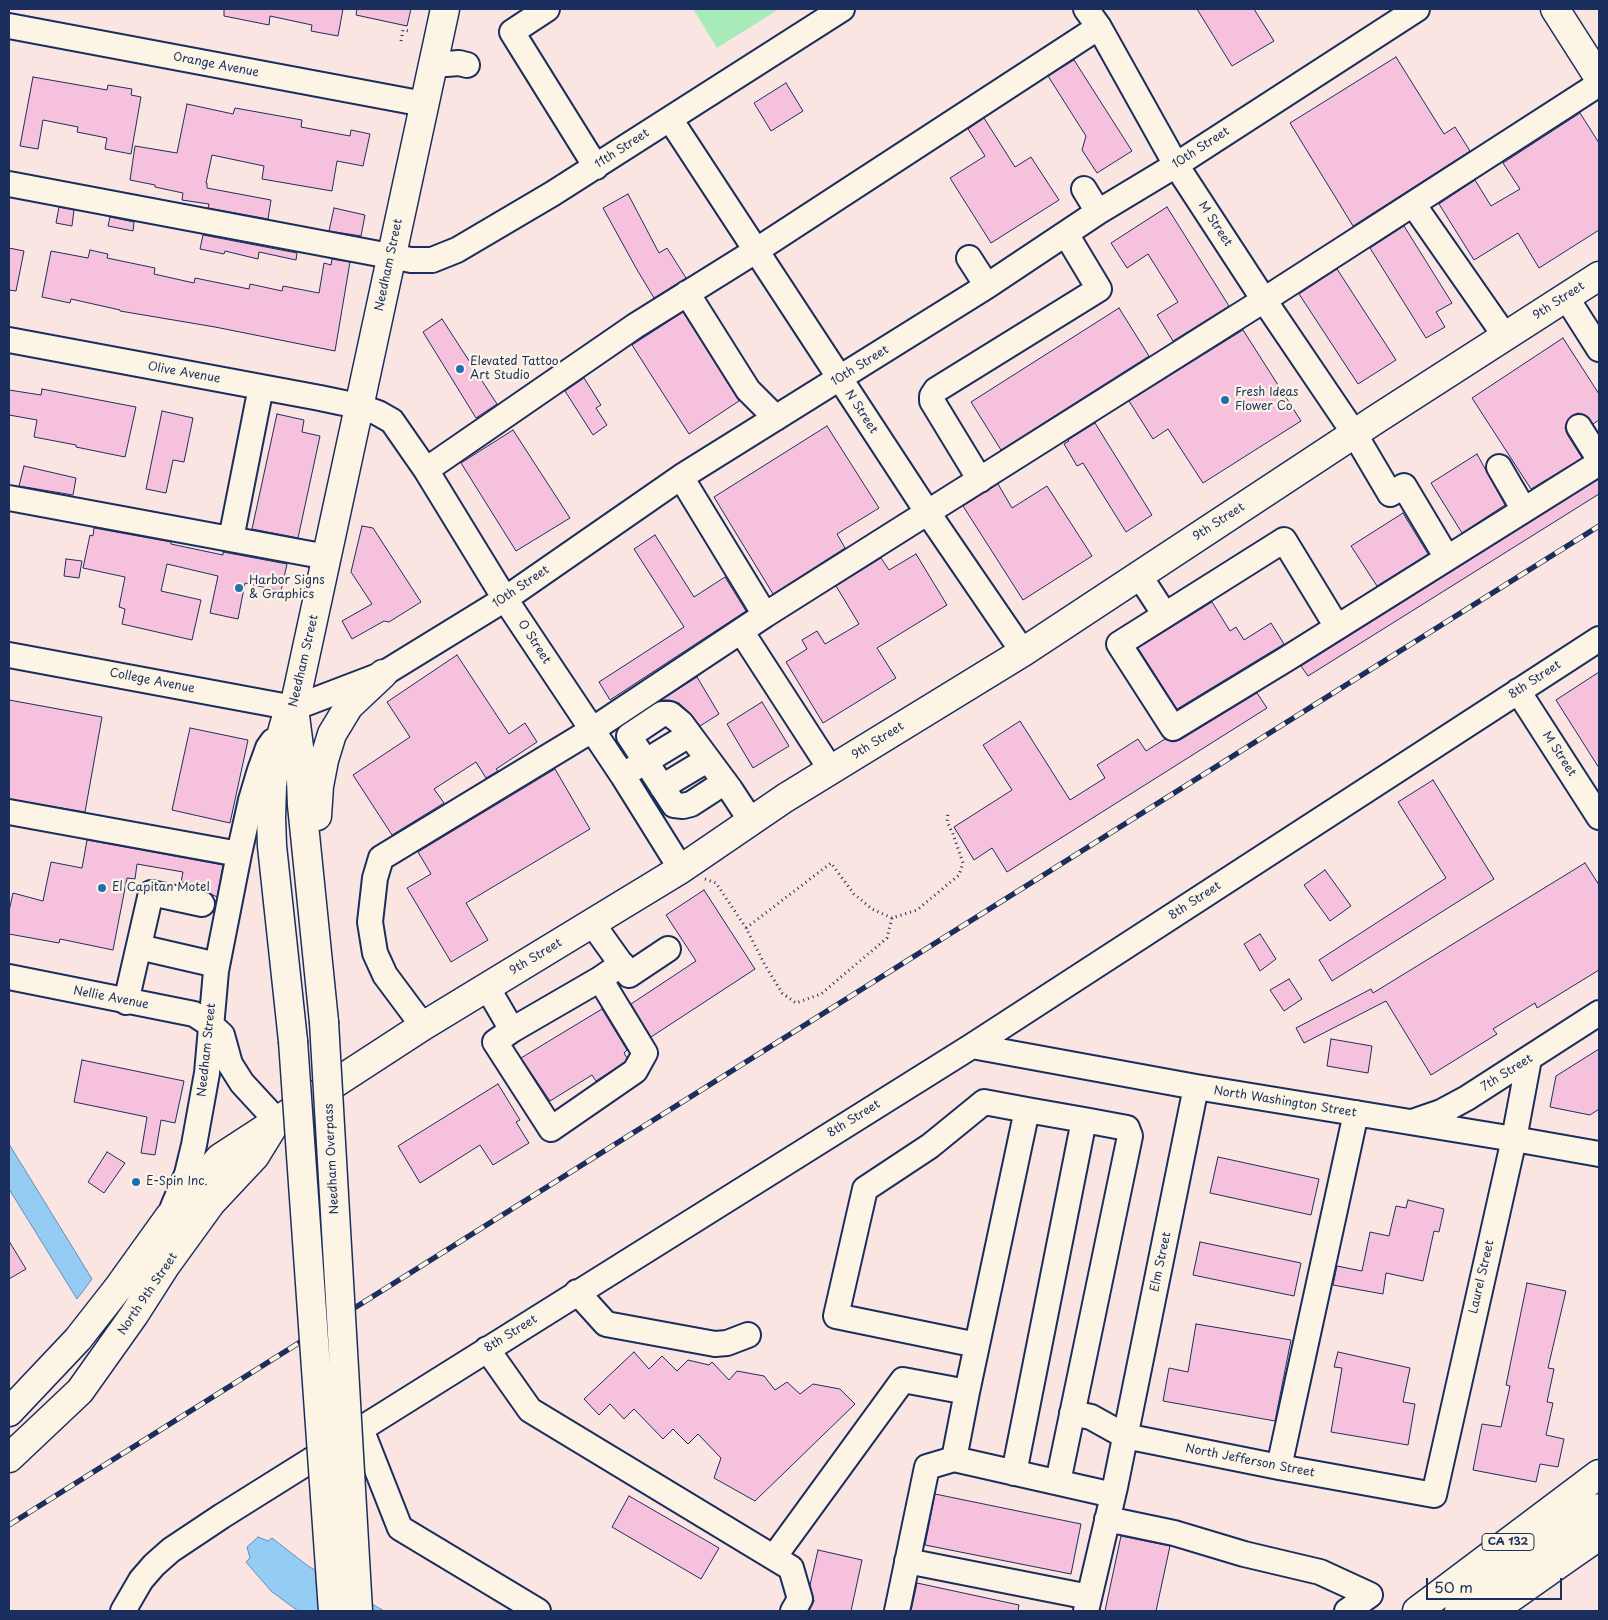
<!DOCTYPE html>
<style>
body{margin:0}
#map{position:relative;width:1608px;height:1620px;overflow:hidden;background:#fae5e3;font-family:"Playpen Sans",sans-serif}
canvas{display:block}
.frame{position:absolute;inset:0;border:10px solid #1b2f5e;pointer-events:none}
.scale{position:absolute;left:1426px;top:1578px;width:136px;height:22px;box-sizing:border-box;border:2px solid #1b2f5e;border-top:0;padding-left:6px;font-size:15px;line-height:18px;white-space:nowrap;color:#1b2f5e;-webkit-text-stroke:4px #fcf5e5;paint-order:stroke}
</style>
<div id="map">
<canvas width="1608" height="1620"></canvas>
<div class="frame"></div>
<div class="scale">50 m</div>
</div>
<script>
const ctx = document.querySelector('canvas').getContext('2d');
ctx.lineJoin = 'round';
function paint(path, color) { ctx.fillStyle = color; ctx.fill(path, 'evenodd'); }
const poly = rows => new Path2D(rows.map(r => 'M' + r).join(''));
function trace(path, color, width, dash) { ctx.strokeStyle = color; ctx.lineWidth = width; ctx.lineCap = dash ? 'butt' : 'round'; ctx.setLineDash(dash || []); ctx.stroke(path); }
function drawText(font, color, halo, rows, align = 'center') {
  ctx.font = font + ' "Playpen Sans",sans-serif'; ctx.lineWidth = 4.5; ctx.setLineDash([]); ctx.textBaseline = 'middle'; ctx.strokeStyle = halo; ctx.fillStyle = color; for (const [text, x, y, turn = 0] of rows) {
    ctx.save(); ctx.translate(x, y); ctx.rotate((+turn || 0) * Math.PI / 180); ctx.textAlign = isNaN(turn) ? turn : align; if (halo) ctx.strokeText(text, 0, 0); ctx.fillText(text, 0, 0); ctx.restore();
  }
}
const green = poly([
 [693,9,779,9,717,48]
]);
const water = poly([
 [9,1144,92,1279,77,1299,9,1189,9,1144],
 [258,1537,268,1541,272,1538,308,1566,384,1611,298,1611,271,1591,246,1562,250,1558,247,1547,258,1537]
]);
const building = poly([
 [224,9,343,9,338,36,311,31,312,25,270,16,269,25,224,16,224,9],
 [357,9,411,9,407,26,356,15,357,9],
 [1197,9,1254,9,1274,41,1232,66,1197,9],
 [1396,57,1444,134,1455,127,1470,151,1353,226,1290,123,1396,57],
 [1074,60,1132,151,1097,173,1082,150,1086,136,1048,76,1074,60],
 [33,77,107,90,108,85,132,89,131,95,141,97,131,154,105,149,107,138,77,132,78,127,43,120,38,149,20,146,33,77],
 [786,83,803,111,771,131,754,103,786,83],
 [187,104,233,114,235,108,302,120,301,127,350,136,351,130,370,134,363,166,337,161,332,191,262,179,264,166,212,155,206,183,207,183,207,188,271,200,268,219,208,208,209,204,182,200,183,193,155,187,155,185,130,180,135,146,177,153,187,104],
 [1580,113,1599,143,1599,230,1539,268,1518,233,1474,260,1439,204,1475,180,1491,206,1520,189,1503,163,1580,113],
 [984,118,1015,167,1031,157,1059,200,991,243,950,178,985,156,968,129,984,118],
 [628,194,659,253,667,248,686,278,654,298,636,268,603,208,628,194],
 [59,207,74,210,72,226,56,223,59,207],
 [1167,207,1229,306,1173,341,1157,315,1178,302,1148,254,1127,268,1111,243,1167,207],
 [334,208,365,215,361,236,329,231,334,208],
 [110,217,134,222,133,231,108,226,110,217],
 [1404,226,1452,303,1436,312,1445,327,1426,338,1370,248,1404,226],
 [203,235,297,253,296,260,259,252,258,259,225,251,224,254,200,249,203,235],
 [9,248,24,251,16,291,9,290,9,248],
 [90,250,108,254,107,258,155,268,154,274,194,283,195,278,249,289,250,284,282,291,283,286,319,293,324,263,331,265,332,259,350,262,335,351,215,327,120,311,120,310,71,299,70,303,42,297,51,251,88,258,90,250],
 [1337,269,1396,360,1358,384,1299,294,1337,269],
 [1119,308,1149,356,1001,450,971,402,1119,308],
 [683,312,739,401,689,434,632,345,683,312],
 [442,319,497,404,476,418,423,332,442,319],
 [1243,330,1301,421,1203,483,1168,429,1153,439,1129,401,1243,330],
 [1563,338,1599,394,1599,420,1593,424,1585,415,1578,413,1571,416,1567,421,1565,428,1567,434,1582,458,1531,489,1472,398,1563,338],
 [584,378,601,405,596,408,607,425,593,435,565,391,584,378],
 [42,389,136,407,125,457,76,447,76,445,34,437,37,420,9,415,9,390,41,395,42,389],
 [162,411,193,418,184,462,173,460,166,493,146,489,162,411],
 [277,414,304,420,302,432,320,436,298,538,252,529,277,414],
 [1095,423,1152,515,1126,532,1083,463,1077,466,1064,444,1069,441,1068,440,1095,423],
 [827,426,879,508,837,534,845,548,773,594,714,497,827,426],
 [513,430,570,518,516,551,461,463,513,430],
 [1477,454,1505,505,1462,533,1431,483,1477,454],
 [24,466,76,478,73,495,19,486,24,466],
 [1599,479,1599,494,1308,676,1301,666,1599,479],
 [998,484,1012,508,1047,486,1092,556,1023,600,963,506,998,484],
 [1403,513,1428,554,1377,586,1351,546,1403,513],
 [362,526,373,528,421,602,389,622,384,621,352,639,342,621,372,604,351,572,362,526],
 [94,528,171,542,171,544,223,555,223,552,287,564,281,591,245,583,238,619,210,613,218,576,167,564,161,591,201,600,192,640,122,624,125,609,119,607,125,577,83,568,90,535,93,536,94,528],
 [655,535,694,597,725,577,746,611,610,700,599,682,684,627,634,549,655,535],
 [916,554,947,605,877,648,896,678,823,723,786,662,807,649,802,640,817,631,825,644,859,624,836,586,881,558,889,570,916,554],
 [66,559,82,561,79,578,64,576,66,559],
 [1212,602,1230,631,1236,627,1244,640,1271,623,1284,644,1177,709,1138,648,1212,602],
 [457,655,509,734,525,723,537,742,496,769,498,771,486,778,476,762,434,789,444,803,392,835,353,775,410,737,387,702,457,655],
 [1599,672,1599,768,1556,700,1599,672],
 [697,677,719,714,700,726,690,713,679,703,670,700,661,700,697,677],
 [1257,693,1267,708,1007,872,992,848,974,860,954,827,1012,790,983,745,1020,721,1070,800,1105,778,1097,765,1138,739,1146,751,1165,739,1173,742,1180,740,1257,693],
 [9,700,102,717,85,812,9,799,9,700],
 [762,702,789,746,753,768,727,724,762,702],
 [190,728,248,740,230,823,172,810,190,728],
 [555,769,590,829,466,903,488,940,451,962,407,888,431,874,418,852,555,769],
 [1433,780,1494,879,1332,981,1319,960,1446,878,1398,802,1433,780],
 [87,840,223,865,217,897,205,891,196,889,196,884,181,882,183,872,137,864,135,879,127,878,113,950,60,939,59,943,9,934,9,911,13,893,43,901,51,862,82,868,87,840],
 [1585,863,1599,885,1599,970,1537,1008,1535,1003,1493,1029,1497,1034,1431,1075,1386,1001,1304,1043,1296,1028,1371,989,1373,993,1585,863],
 [1325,870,1351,906,1330,921,1304,885,1325,870],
 [704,890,755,969,651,1037,631,1004,696,961,666,915,704,890],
 [1260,934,1276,959,1260,971,1244,944,1260,934],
 [1289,979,1302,999,1284,1011,1270,990,1289,979],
 [602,1009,627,1050,624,1053,627,1058,625,1062,596,1081,592,1075,550,1101,521,1058,602,1009],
 [1331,1039,1372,1046,1368,1073,1327,1066,1331,1039],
 [1599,1049,1599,1109,1590,1115,1550,1107,1556,1076,1599,1049],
 [82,1060,184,1081,175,1123,161,1120,155,1155,141,1153,147,1117,74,1102,82,1060],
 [498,1084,520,1120,516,1122,529,1143,493,1165,480,1145,420,1183,398,1146,498,1084],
 [107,1152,125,1163,104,1193,88,1182,107,1152],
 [1218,1157,1319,1179,1311,1215,1210,1193,1218,1157],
 [1408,1200,1444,1209,1439,1232,1434,1231,1423,1281,1386,1273,1383,1294,1333,1285,1337,1266,1362,1271,1370,1232,1389,1236,1396,1206,1406,1208,1408,1200],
 [9,1241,26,1269,9,1279,9,1241],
 [1200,1242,1301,1263,1294,1296,1193,1275,1200,1242],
 [1527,1283,1566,1291,1548,1368,1554,1369,1547,1402,1553,1403,1546,1435,1564,1439,1558,1467,1540,1464,1536,1482,1473,1470,1482,1424,1501,1427,1510,1386,1506,1385,1527,1283],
 [1196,1324,1291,1340,1275,1421,1163,1401,1169,1368,1188,1372,1196,1324],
 [634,1352,649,1369,662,1356,677,1371,688,1360,709,1365,712,1362,729,1380,737,1371,764,1376,775,1390,787,1382,800,1394,813,1384,840,1389,855,1404,755,1501,714,1478,721,1458,698,1434,688,1444,673,1429,663,1439,634,1409,624,1419,610,1404,599,1415,584,1399,634,1352],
 [1338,1352,1410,1368,1403,1402,1415,1404,1408,1445,1331,1432,1342,1368,1334,1367,1338,1352],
 [935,1494,1081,1524,1071,1574,925,1545,935,1494],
 [629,1496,719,1548,701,1579,612,1527,629,1496],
 [1121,1536,1170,1546,1156,1611,1105,1611,1121,1536],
 [818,1550,862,1560,851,1611,809,1611,814,1601,810,1585,818,1550],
 [917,1583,1019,1605,1018,1611,911,1611,917,1583]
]);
const path = poly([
 [401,41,403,30,409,31],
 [705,879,716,883,746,928,765,965,782,993,796,1003,821,994,887,938,892,918,917,910,959,875,963,863,953,834,947,822,948,812],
 [746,928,831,863,854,894,872,909,892,918]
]);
const minor = poly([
 [547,9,512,32,596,167],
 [1086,9,1099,27,1176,165,1264,300,1354,433,1390,494,1404,486,1447,558],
 [9,26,424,104],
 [433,65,459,63,467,65],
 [670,119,928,513,1023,652],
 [9,184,411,260,432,260,457,250,552,194,842,9],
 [1084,189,1098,212],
 [1413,204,1505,336],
 [969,258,987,286],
 [687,293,748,390,776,418],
 [1566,297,1599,349],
 [9,340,320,398,358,406,378,413,392,421,426,470,505,599,623,776,681,869],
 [1579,427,1599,459],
 [1499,467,1524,510],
 [426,470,635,326,757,250,1099,27],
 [681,477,765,615],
 [980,480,932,401,932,396,936,390,1099,289,1066,234],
 [9,498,327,557],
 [231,539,261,387],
 [1139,575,1165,615],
 [1337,627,1284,540,1119,644,1173,728,1288,658,1599,463],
 [741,631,831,770],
 [9,655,294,708,383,674,505,599,681,477,987,286,1098,212,1176,165,1417,9],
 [1518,691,1599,817],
 [633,769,689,735],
 [725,782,691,804,683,806,674,805,629,736,662,714,670,714,681,723,730,789,751,821],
 [662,787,707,760],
 [9,812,239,854],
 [592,923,629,975,668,949],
 [139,947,217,965],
 [9,977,194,1014,211,1025,222,1035,230,1064,242,1083,277,1121],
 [487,987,512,1030,600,979,622,964],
 [126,1002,151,893,202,904],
 [423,1026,385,975,375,953,370,922,375,878,381,858,592,730,765,615,1264,300,1599,84],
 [512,1030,495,1042,551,1129,635,1071,645,1053,600,979],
 [972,1046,1196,1087,1514,1139,1599,1154],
 [1412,1122,1441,1112,1467,1098,1599,1013],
 [173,1207,187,1174,194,1145,207,1073,216,971,239,854,251,800,260,770,268,748,273,741],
 [577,1292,606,1324,715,1344,727,1343,748,1335],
 [487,1349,530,1410,791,1568,800,1599,793,1611],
 [1072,1413,1091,1417,1125,1436,1279,1467,1434,1495,1514,1139,1529,1059],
 [361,1429,400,1528,538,1611],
 [954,1459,967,1392,1027,1110,984,1102,930,1146,865,1189,836,1316,977,1345],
 [1279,1467,1356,1113],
 [1014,1473,1084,1120,1027,1110],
 [1058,1482,1130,1136,1127,1128,1084,1120],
 [1107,1519,1174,1533,1244,1554,1320,1572,1370,1595,1347,1611],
 [774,1557,903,1380,967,1392],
 [907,1561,1089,1597],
 [123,1611,141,1580,154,1565,171,1550,222,1516,972,1046,1599,639],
 [897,1611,927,1467,954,1459,1113,1495],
 [1086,1611,1115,1487,1196,1087]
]);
const major = poly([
 [1555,9,1599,78],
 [294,708,300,755,302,805,324,1022],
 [317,816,319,786,324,760,332,734,349,706,383,674],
 [293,1041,272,846,271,817,272,786,276,754,285,722,294,708,445,9],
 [9,1412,78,1339,118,1288,169,1217,220,1158,423,1026,681,869,785,798,1023,652,1375,420,1599,276],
 [9,1458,80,1391,134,1315,166,1265,211,1203,255,1156,271,1130]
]);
const highway = poly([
 [1417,1611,1599,1474],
 [1459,1611,1599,1508],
 [1492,1611,1570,1556,1599,1536]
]);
const rail = poly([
 [9,1525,1599,526]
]);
const majorBridge = poly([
 [324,1022,358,1611],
 [293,1041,333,1611]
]);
const markers = [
 [460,369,5,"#1f6fb2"],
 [1225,400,5,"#1f6fb2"],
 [239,588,5,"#1f6fb2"],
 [102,888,5,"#1f6fb2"],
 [136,1182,5,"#1f6fb2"]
];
const shields = [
 [1508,1542,52]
];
const shieldNames = [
 ["CA 132",1508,1542]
];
const streetNames = [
 ["Orange Avenue",216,65,11],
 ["10th Street",1201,148,-33],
 ["11th Street",622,149,-33],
 ["M Street",1215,224,57],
 ["Needham Street",389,265,-78],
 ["9th Street",1559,301,-33],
 ["10th Street",860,366,-32],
 ["Olive Avenue",184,373,10],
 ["N Street",861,412,57],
 ["9th Street",1219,522,-33],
 ["10th Street",521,587,-34],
 ["O Street",534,642,57],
 ["Needham Street",304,661,-77],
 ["8th Street",1535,680,-33],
 ["College Avenue",152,681,11],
 ["9th Street",878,741,-32],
 ["M Street",1559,754,57],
 ["8th Street",1195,901,-33],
 ["9th Street",536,957,-31],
 ["Nellie Avenue",111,998,11],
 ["Needham Street",207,1050,-84],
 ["7th Street",1507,1073,-32],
 ["North Washington Street",1285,1102,9],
 ["8th Street",854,1119,-32],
 ["Needham Overpass",332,1159,-93],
 ["Elm Street",1161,1262,-78],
 ["Laurel Street",1482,1277,-77],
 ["North 9th Street",148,1294,-56],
 ["8th Street",511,1334,-32],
 ["North Jefferson Street",1250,1461,11]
];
const poiNames = [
 ["Elevated Tattoo",470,362],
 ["Art Studio",470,376],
 ["Fresh Ideas",1235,393],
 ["Flower Co",1235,407],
 ["Harbor Signs",249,581],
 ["& Graphics",249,595],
 ["El Capitan Motel",112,888],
 ["E-Spin Inc.",146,1182]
];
paint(green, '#a7ecb8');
paint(water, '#95ccf4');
trace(water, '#648db8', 1);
paint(building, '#f6c1dd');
trace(building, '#1b2f5e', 1);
trace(minor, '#1b2f5e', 28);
trace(major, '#1b2f5e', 31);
trace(highway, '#1b2f5e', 31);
trace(path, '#1b2f5e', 3, [1, 4]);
trace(minor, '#fcf5e5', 24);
trace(major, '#fcf5e5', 28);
trace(highway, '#fcf5e5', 28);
trace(rail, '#1b2f5e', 5.5);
trace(rail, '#fcf5e5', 4, [11]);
trace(majorBridge, '#1b2f5e', 31, []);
trace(majorBridge, '#fcf5e5', 28);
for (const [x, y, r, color] of markers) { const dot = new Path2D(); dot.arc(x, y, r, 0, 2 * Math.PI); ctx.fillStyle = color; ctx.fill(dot); trace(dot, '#fcf5e5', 2); }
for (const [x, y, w] of shields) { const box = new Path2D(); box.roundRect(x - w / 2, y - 8.5, w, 17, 4); ctx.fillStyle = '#fcf5e5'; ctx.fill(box); trace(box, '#1b2f5e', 1); }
drawText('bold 11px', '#1b2f5e', null, shieldNames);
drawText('12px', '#1b2f5e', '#fcf5e5', streetNames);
drawText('12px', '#1b2f5e', '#fcf5e5', poiNames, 'left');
</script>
